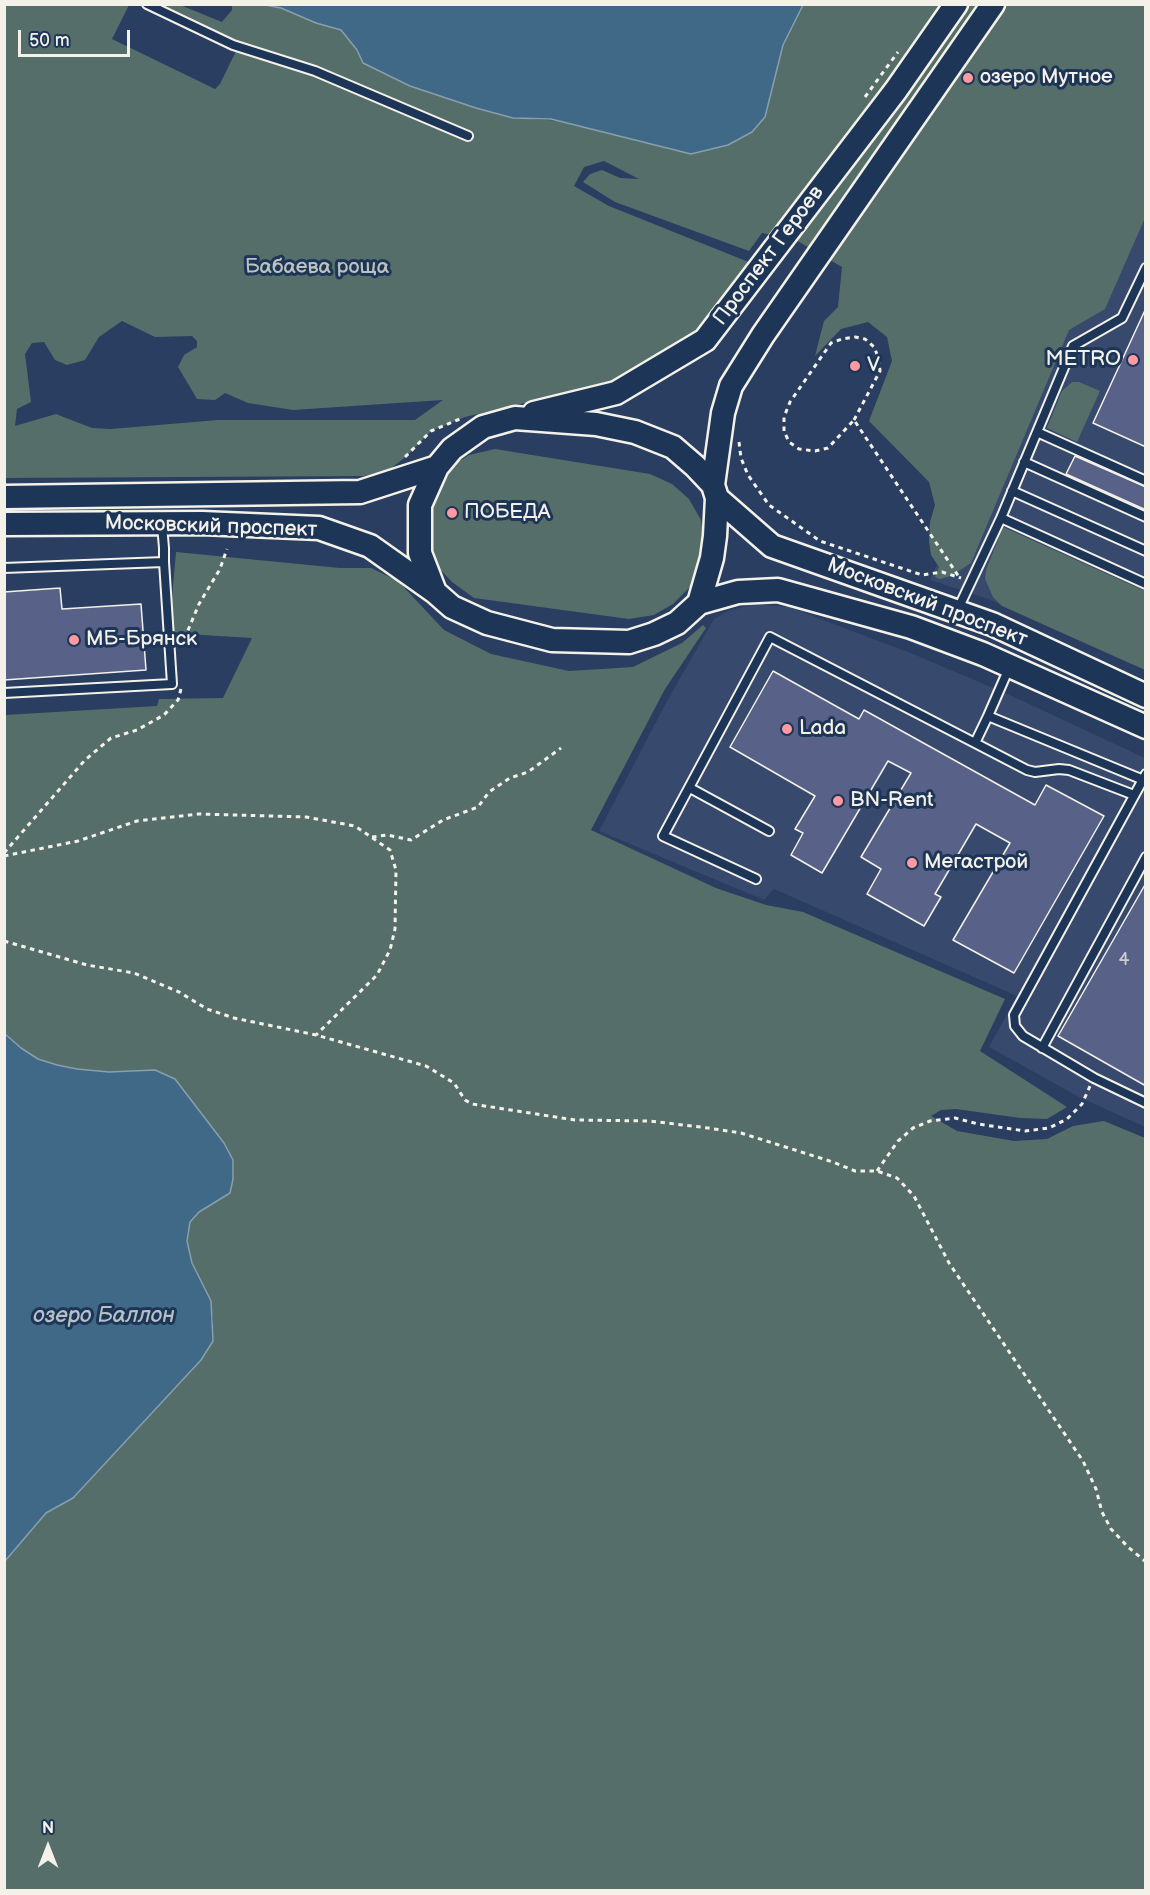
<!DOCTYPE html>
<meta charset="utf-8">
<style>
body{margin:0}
#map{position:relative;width:1150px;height:1895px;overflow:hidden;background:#293e61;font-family:"Balsamiq Sans",sans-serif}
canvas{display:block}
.frame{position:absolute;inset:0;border:6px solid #f4f1e8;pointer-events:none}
.north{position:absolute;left:18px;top:1817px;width:60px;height:60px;-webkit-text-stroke:4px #1d3557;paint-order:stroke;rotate:0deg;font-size:16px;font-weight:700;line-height:24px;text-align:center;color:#f4f1e8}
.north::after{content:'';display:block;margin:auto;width:21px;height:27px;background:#f4f1e8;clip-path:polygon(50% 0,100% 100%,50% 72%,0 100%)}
.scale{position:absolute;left:18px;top:30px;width:112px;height:27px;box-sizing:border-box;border:3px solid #f4f1e8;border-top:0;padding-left:8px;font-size:18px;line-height:21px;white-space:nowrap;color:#f4f1e8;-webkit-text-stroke:4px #1d3557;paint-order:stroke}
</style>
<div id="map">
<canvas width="1150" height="1895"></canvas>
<div class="frame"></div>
<div class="north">N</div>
<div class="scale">50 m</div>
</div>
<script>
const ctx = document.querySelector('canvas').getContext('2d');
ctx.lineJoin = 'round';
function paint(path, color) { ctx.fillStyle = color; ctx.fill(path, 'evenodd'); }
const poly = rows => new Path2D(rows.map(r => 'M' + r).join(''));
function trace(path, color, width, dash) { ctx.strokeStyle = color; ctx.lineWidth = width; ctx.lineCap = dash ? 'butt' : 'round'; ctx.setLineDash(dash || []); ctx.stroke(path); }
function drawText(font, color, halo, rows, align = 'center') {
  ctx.font = font + ' "Balsamiq Sans",sans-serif'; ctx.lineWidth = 6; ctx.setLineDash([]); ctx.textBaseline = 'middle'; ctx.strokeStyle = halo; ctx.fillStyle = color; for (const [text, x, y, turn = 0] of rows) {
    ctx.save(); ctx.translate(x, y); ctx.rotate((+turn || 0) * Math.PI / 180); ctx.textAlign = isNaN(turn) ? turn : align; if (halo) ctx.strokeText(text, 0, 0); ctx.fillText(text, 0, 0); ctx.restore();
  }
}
const built = poly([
 [1139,107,1146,110,1145,668,988,599,930,580],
 [754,604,789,607,913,654,1010,695,1145,758,1145,1127,1079,1097,989,1047,1017,996,774,889,764,900,599,831,667,701,714,619,728,611]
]);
const green = poly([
 [4,5,129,5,112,39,215,89,220,84,237,49,146,5,180,5,222,22,232,10,232,5,265,5,281,8,316,23,342,30,357,50,363,63,410,86,476,108,513,118,752,132,765,117,783,45,803,5,1145,5,1145,218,1105,309,1069,330,971,563,951,576,940,579,935,577,939,567,931,555,929,541,930,522,935,505,929,482,869,421,892,361,887,337,868,322,841,329,815,356,824,321,838,307,842,267,794,239,762,233,749,251,615,202,583,182,590,174,602,170,620,178,639,179,604,161,584,167,574,186,609,206,751,263,697,331,609,383,465,417,431,431,408,455,389,470,364,476,5,478],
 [122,321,155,337,192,336,197,341,197,347,184,355,178,367,197,399,215,400,225,393,248,403,293,410,443,400,415,420,218,420,111,429,92,428,56,414,15,426,17,409,31,402,25,354,32,343,44,342,55,360,67,365,85,360,99,337],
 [1072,382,1079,382,1100,391,1077,442,1047,428,1062,391],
 [495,449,650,474,672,484,689,499,701,520,704,543,701,566,690,587,673,604,654,615,629,619,474,598,452,582,435,564,425,541,432,490,447,469,469,455],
 [1003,527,1145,591,1145,670,1002,606,993,597,985,579,986,570],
 [176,552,340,568,371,568,398,581,444,630,491,654,569,671,633,667,682,643,703,625,706,628,665,689,591,830,716,888,766,905,803,912,1005,999,980,1051,1067,1107,1047,1119,1020,1118,956,1109,941,1110,931,1116,957,1131,1014,1141,1047,1139,1073,1126,1104,1121,1145,1138,1145,1890,5,1890,5,1561,46,1513,73,1498,201,1360,213,1341,213,1318,199,1279,192,1263,187,1241,190,1222,199,1212,230,1193,224,1143,206,1121,201,1112,155,1070,109,1072,77,1069,57,1065,38,1059,21,1048,5,1033,5,715,157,706,159,699,223,698,252,638,169,633]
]);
const water = poly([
 [265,5,803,5,783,45,765,117,752,132,728,145,691,154,551,119,513,118,476,108,410,86,363,63,357,50,341,30,316,23,281,8,265,5],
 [4,1033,21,1048,38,1059,57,1065,77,1069,109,1072,155,1070,175,1079,224,1143,233,1160,233,1179,230,1193,199,1212,190,1222,187,1241,192,1263,211,1301,213,1341,201,1360,73,1498,46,1513,5,1561,4,1033]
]);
const building = poly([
 [1146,308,1146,447,1093,423,1146,308],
 [1075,456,1146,487,1146,510,1066,474,1075,456],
 [60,588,62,609,141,604,146,670,4,680,4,592,60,588],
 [773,671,859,719,864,710,1035,805,1046,785,1104,816,1014,973,953,940,1010,843,976,824,935,894,941,897,924,926,867,894,881,869,861,857,911,773,888,761,822,873,791,855,803,833,795,829,815,796,730,747,773,671],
 [1146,883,1146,1086,1058,1036,1146,883]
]);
const path = poly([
 [865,97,898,52],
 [854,420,880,371,879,359,874,347,865,339,855,337,842,339,831,343,790,402,784,417,784,431,789,442,799,449,815,451,828,448,854,420,959,577],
 [739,442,741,458,748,475,769,505,820,541,922,575,942,572,961,578],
 [405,457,431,431,460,419],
 [181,647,199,604,220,569,227,549],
 [372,837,387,835,411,840,443,820,478,807,489,792,510,778,528,772,561,748],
 [4,853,85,760,111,738,137,730,164,715,178,700,181,689],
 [4,856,78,841,137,821,198,814,306,817,355,826,390,850,396,870,395,929,390,950,377,975,316,1035],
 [4,941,87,965,134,973,179,992,207,1009,234,1018,316,1035,426,1066,454,1083,465,1100,472,1104,575,1120,650,1121,708,1128,741,1133,833,1162,855,1171,877,1171,897,1178,914,1196,949,1263,1083,1461,1096,1489,1102,1512,1111,1529,1128,1547,1146,1562],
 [877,1171,898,1141,913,1128,930,1121,955,1118,978,1124,1025,1131,1049,1128,1067,1119,1082,1104,1090,1086]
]);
const lane = poly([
 [147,4,233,45,315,71,468,136],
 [1037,432,1073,346,1122,318,1146,268],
 [1024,462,1146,517],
 [1012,491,1146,551],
 [1001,518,1146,584],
 [162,525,164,548,164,562],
 [4,568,164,562,172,684,4,693],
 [958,609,1001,518,1037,432,1146,481],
 [988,716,1009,668],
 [1146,774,1014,1015,1015,1026,1023,1036,1094,1078,1146,1103],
 [690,788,769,831],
 [1134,795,1069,770,1059,769,1035,772,1027,770,975,743,988,716,1146,781],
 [756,879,663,836,770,637,975,743],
 [1042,1048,1146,857]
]);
const primary = poly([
 [534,413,616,393,705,340,896,90,956,4],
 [713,485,723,413,731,386,763,335,993,4],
 [4,497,360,492,437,467],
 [717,498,772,546,992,624,1146,696],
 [4,524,202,523,319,528,370,546,435,592,452,607,487,623,552,640,629,642,654,634,677,623,699,603,712,558,715,536,717,498,713,485,695,466,673,447,635,432,596,424,515,418,483,427,452,449,437,467,420,505,420,553,435,592],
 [699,603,738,592,778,590,911,627,983,654,1146,727]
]);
const markers = [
 [968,78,6,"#ff9aa2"],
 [1133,360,6,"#ff9aa2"],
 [855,366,6,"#ff9aa2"],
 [452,513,6,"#ff9aa2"],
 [74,640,6,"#ff9aa2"],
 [787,729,6,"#ff9aa2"],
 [838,801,6,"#ff9aa2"],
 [912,863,6,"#ff9aa2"]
];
const numberNames = [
 ["4",1124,960]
];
const poiNames = [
 ["озеро Мутное",980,78],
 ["METRO",1121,360,"right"],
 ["V",867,366],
 ["ПОБЕДА",464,513],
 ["МБ-Брянск",86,640],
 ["Lada",799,729],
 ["BN-Rent",850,801],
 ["Мегастрой",924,863]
];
const streetNames = [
 ["Проспект Героев",769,256,-53],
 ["Московский проспект",211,527,2],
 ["Московский проспект",927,603,21]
];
const parkNames = [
 ["Бабаева роща",317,268]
];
const waterNames = [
 ["озеро Баллон",104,1316]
];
paint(built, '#37496d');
paint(green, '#566e6a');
paint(water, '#406987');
trace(water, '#889fae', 1.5);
paint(building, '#586289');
trace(building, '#f4f1e8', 1.5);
trace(lane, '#f4f1e8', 12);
trace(primary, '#f4f1e8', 27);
trace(path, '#f4f1e8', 3, [4.5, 4.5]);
trace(lane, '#1d3557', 8);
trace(primary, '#1d3557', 22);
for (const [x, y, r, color] of markers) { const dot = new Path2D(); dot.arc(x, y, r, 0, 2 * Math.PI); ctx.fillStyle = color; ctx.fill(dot); trace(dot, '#1d3557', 2); }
drawText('18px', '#cdcdd0', null, numberNames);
drawText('21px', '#f4f1e8', '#1d3557', poiNames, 'left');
drawText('21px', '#f4f1e8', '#1d3557', streetNames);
drawText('21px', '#bdc3bc', '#1d3557', parkNames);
drawText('italic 22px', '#b5c1c6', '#1d3557', waterNames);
</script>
